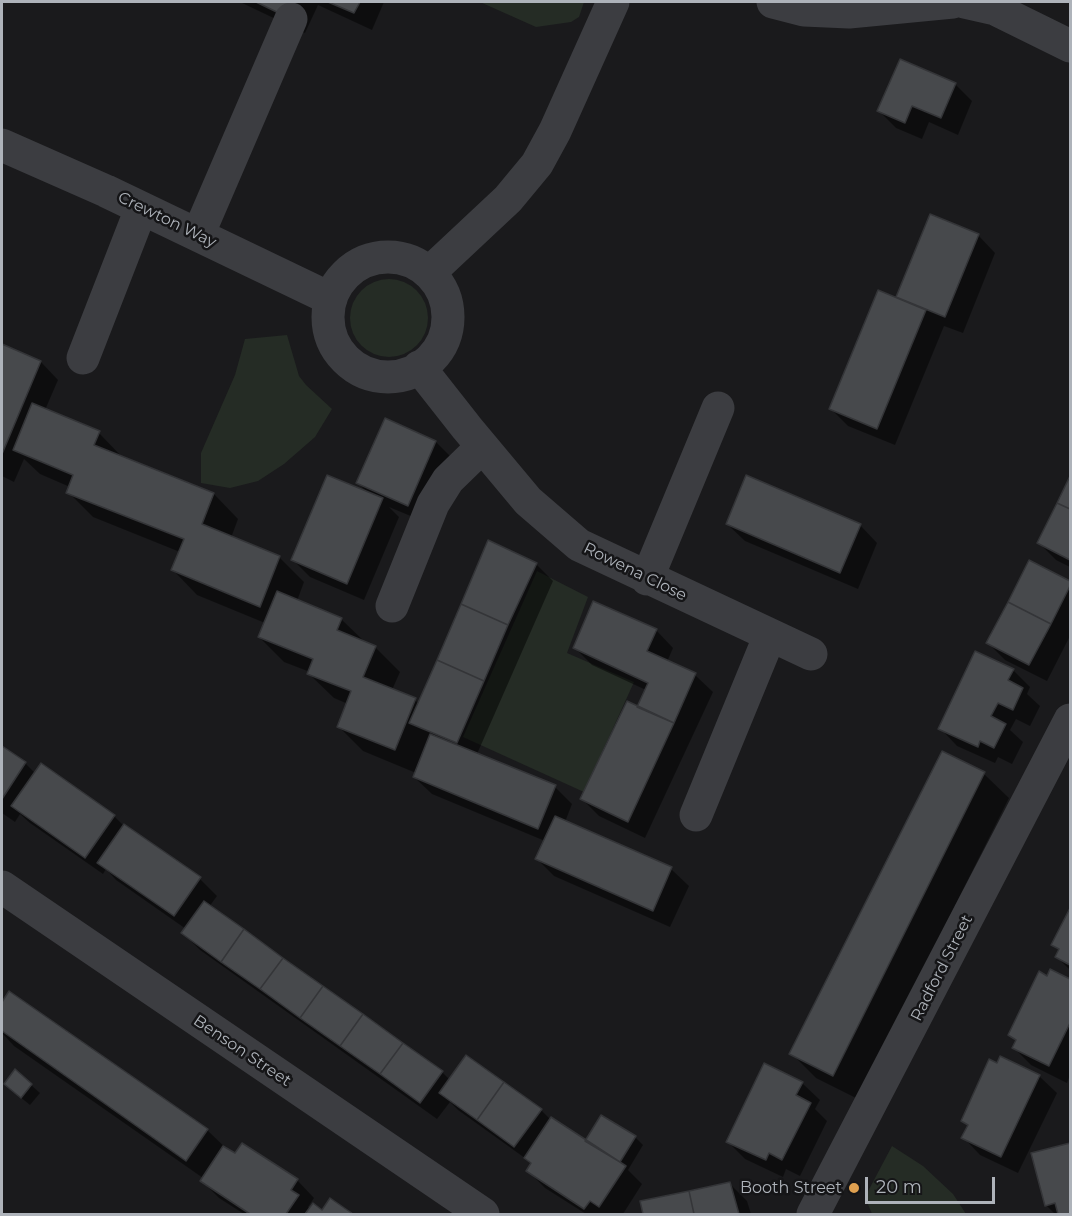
<!DOCTYPE html>
<style>
body{margin:0}
#map{position:relative;width:1072px;height:1216px;overflow:hidden;background:#1a1a1c;font-family:Montserrat,sans-serif}
canvas{display:block}
.frame{position:absolute;inset:0;border:3px solid #aeb3ba;pointer-events:none}
.scale{position:absolute;left:865px;top:1177px;width:130px;height:27px;box-sizing:border-box;border:3px solid #aeb3ba;border-top:0;padding-left:8px;font-size:18px;line-height:21px;white-space:nowrap;color:#aeb3ba;-webkit-text-stroke:4px #151517;paint-order:stroke}
</style>
<div id="map">
<canvas width="1072" height="1216"></canvas>
<div class="frame"></div>
<div class="scale">20 m</div>
</div>
<script>
const ctx = document.querySelector('canvas').getContext('2d');
ctx.lineJoin = 'round';
function paint(path, color) { ctx.fillStyle = color; ctx.fill(path, 'evenodd'); }
const poly = rows => new Path2D(rows.map(r => 'M' + r).join(''));
function trace(path, color, width, dash) { ctx.strokeStyle = color; ctx.lineWidth = width; ctx.lineCap = dash ? 'butt' : 'round'; ctx.setLineDash(dash || []); ctx.stroke(path); }
function drawText(font, color, halo, rows, align = 'center') {
  ctx.font = font + ' Montserrat,sans-serif'; ctx.lineWidth = 5; ctx.setLineDash([]); ctx.textBaseline = 'middle'; ctx.strokeStyle = halo; ctx.fillStyle = color; for (const [text, x, y, turn = 0] of rows) {
    ctx.save(); ctx.translate(x, y); ctx.rotate((+turn || 0) * Math.PI / 180); ctx.textAlign = isNaN(turn) ? turn : align; if (halo) ctx.strokeText(text, 0, 0); ctx.fillText(text, 0, 0); ctx.restore();
  }
}
const green = poly([
 [480,2,584,2,579,17,571,22,536,27],
 '350 318a39 39 0 1 1 78 0a39 39 0 1 1-78 0Z',
 [287,335,299,376,306,385,332,409,315,437,284,464,258,481,230,488,201,483,201,453,235,375,245,339],
 [537,571,588,597,567,653,634,682,584,792,463,737],
 [892,1146,923,1166,953,1194,966,1214,872,1214,865,1197]
]);
const shadow = poly([
 [240,2,384,2,372,30,318,5,305,33],
 [955,84,972,101,958,135,929,122,922,139,896,128,879,111],
 [931,216,978,235,995,253,963,333,944,326,895,445,848,426,831,409,897,299],
 [2,345,41,362,58,380,45,410,99,433,124,459,214,494,238,519,231,538,279,557,304,582,297,601,341,619,366,643,375,647,400,672,392,690,415,700,419,704,536,564,553,581,477,754,555,787,572,804,565,822,671,869,689,886,670,927,554,876,537,859,545,841,432,794,414,777,416,773,363,751,339,727,348,704,334,698,309,674,310,672,284,662,259,637,265,623,197,595,173,570,180,552,93,517,68,492,70,487,40,474,24,459,14,482,2,476],
 [386,420,436,442,453,459,425,522,389,507,399,517,364,600,310,577,293,560,369,494,358,483],
 [1070,480,1070,567,1056,560,1039,543],
 [727,524,860,525,877,543,858,589,745,541],
 [1030,562,1070,583,1070,636,1047,681,1005,660,988,643],
 [656,630,673,648,667,662,695,675,713,692,645,838,599,816,582,799,638,708,646,690,592,665,575,648],
 [1013,670,1030,687,1027,694,1040,706,1030,726,1016,719,1010,730,1023,742,1012,764,998,757,995,763,957,746,940,728],
 [2,747,25,763,36,774,114,816,124,826,200,879,217,896,209,907,442,1072,450,1080,541,1110,551,1120,586,1142,635,1137,643,1145,628,1170,642,1184,623,1214,586,1214,545,1188,528,1171,532,1164,529,1161,458,1110,450,1102,437,1119,200,950,183,933,186,929,116,880,106,869,103,874,30,823,20,814,15,822,2,813],
 [942,753,984,774,1009,798,858,1099,816,1078,791,1053],
 [1070,911,1070,970,1057,957,1060,951,1053,944],
 [1051,971,1070,981,1070,1075,1067,1083,1031,1065,1014,1048,1017,1042,1010,1035],
 [10,993,207,1130,228,1150,297,1180,314,1198,308,1207,311,1209,323,1212,330,1200,350,1214,244,1214,219,1198,202,1181,203,1178,14,1046,2,1033,2,1004],
 [1039,1076,1057,1093,1018,1173,980,1155,963,1137,968,1126,962,1121],
 [802,1083,820,1100,815,1109,827,1121,800,1176,786,1169,783,1177,745,1159,728,1142],
 [31,1085,40,1093,30,1105,14,1092],
 [1070,1145,1070,1214,1055,1214,1046,1205,1033,1154],
 [729,1183,747,1201,751,1214,645,1214,642,1202]
]);
const building = poly([
 [256,2,295,2,287,17,256,2],
 [328,2,360,2,354,13,328,2],
 [900,59,956,83,941,118,912,106,905,123,877,111,900,59],
 [930,214,979,234,945,317,896,297,930,214],
 [878,290,926,310,877,429,829,409,878,290],
 [2,344,41,361,2,454,2,344],
 [32,403,100,431,94,445,214,493,202,524,280,556,260,607,171,570,184,539,66,493,73,475,13,450,32,403],
 [385,418,436,441,408,506,356,483,385,418],
 [327,475,383,498,347,584,291,560,327,475],
 [746,475,861,524,840,573,726,524,746,475],
 [1070,476,1070,509,1057,503,1070,476],
 [1057,503,1070,509,1070,560,1037,543,1057,503],
 [488,540,537,563,508,625,461,604,488,540],
 [1029,560,1070,581,1070,586,1051,624,1008,602,1029,560],
 [277,591,342,618,337,630,376,646,363,677,416,698,395,750,337,727,351,691,307,674,313,659,258,637,277,591],
 [593,601,657,629,647,651,696,673,674,723,637,707,648,683,573,648,593,601],
 [1008,602,1051,624,1029,665,986,643,1008,602],
 [461,604,508,625,484,681,437,660,461,604],
 [975,651,1014,669,1008,680,1023,688,1013,710,998,703,991,716,1006,724,994,748,980,741,978,747,938,729,975,651],
 [437,660,484,681,457,743,409,723,437,660],
 [627,701,674,723,628,822,580,799,627,701],
 [430,734,556,785,538,829,413,777,430,734],
 [2,746,26,762,2,799,2,746],
 [942,751,985,772,833,1076,789,1054,942,751],
 [41,763,115,815,85,858,11,806,41,763],
 [555,816,672,867,653,911,535,859,555,816],
 [124,824,201,877,174,916,97,863,124,824],
 [204,901,244,929,221,962,181,933,204,901],
 [1070,908,1070,965,1055,957,1059,949,1051,945,1070,908],
 [244,929,283,958,260,989,221,962,244,929],
 [283,958,323,986,300,1018,260,989,283,958],
 [1050,969,1070,979,1070,1023,1049,1066,1012,1048,1016,1040,1008,1035,1039,971,1047,976,1050,969],
 [323,986,363,1014,340,1046,300,1018,323,986],
 [9,991,208,1129,186,1161,2,1031,2,1002,9,991],
 [363,1014,403,1043,380,1074,340,1046,363,1014],
 [403,1043,443,1071,420,1103,380,1074,403,1043],
 [466,1055,504,1082,477,1120,439,1093,466,1055],
 [1000,1056,1040,1075,1001,1157,961,1138,968,1125,961,1121,989,1059,997,1063,1000,1056],
 [764,1063,803,1082,796,1095,811,1103,782,1160,769,1153,766,1160,726,1142,764,1063],
 [15,1069,32,1084,21,1098,4,1084,15,1069],
 [504,1082,542,1109,514,1147,477,1120,504,1082],
 [601,1115,636,1136,620,1162,585,1141,601,1115],
 [551,1117,626,1166,599,1207,590,1201,584,1209,526,1171,531,1163,524,1158,551,1117],
 [242,1143,298,1179,291,1190,299,1195,286,1214,250,1214,200,1181,223,1146,235,1153,242,1143],
 [1070,1143,1070,1214,1058,1214,1055,1203,1045,1206,1031,1153,1070,1143],
 [730,1182,739,1214,694,1214,689,1191,730,1182],
 [689,1191,694,1214,643,1214,640,1201,689,1191],
 [330,1198,353,1214,305,1214,313,1203,322,1210,330,1198]
]);
const minor = poly([
 [773,2,804,10,849,12,953,2],
 [964,2,995,9,1070,46],
 [2,145,106,191,331,299],
 [198,235,291,19],
 '328 317a60 60 0 1 1 120 0a60 60 0 1 1-120 0Z',
 [429,273,508,199,537,164,555,131,613,2],
 [83,358,141,209],
 [419,367,467,428,528,501,579,545,811,654],
 [647,579,718,408],
 [392,606,433,504,448,480,482,447],
 [696,815,770,635],
 [2,887,483,1214],
 [813,1214,1070,720]
]);
const markers = [
 [854,1188,6,"#dfa050"]
];
const streetNames = [
 ["Crewton Way",167,220,26],
 ["Rowena Close",635,572,26],
 ["Radford Street",942,968,-63],
 ["Benson Street",242,1051,34]
];
const poiNames = [
 ["Booth Street",842,1188]
];
paint(green, '#252c25');
paint(shadow, '#0007');
paint(building, '#47494c');
trace(building, '#343538', 1.5);
trace(minor, '#3c3d41', 33);
for (const [x, y, r, color] of markers) { const dot = new Path2D(); dot.arc(x, y, r, 0, 2 * Math.PI); ctx.fillStyle = color; ctx.fill(dot); trace(dot, '#151517', 2); }
drawText('16px', '#aeb3ba', '#151517', streetNames);
drawText('16px', '#aeb3ba', '#151517', poiNames, 'right');
</script>
